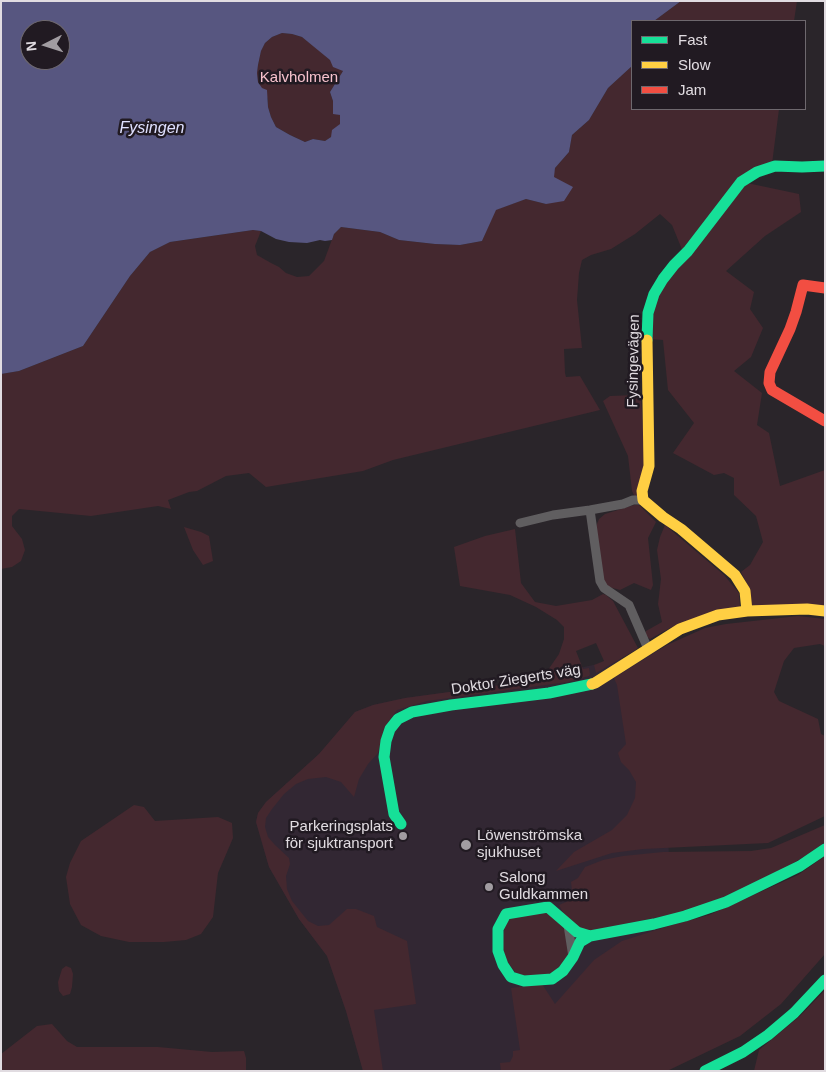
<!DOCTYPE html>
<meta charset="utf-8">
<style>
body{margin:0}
#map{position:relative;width:826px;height:1072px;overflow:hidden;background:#2a252a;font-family:Arial,sans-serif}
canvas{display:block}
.frame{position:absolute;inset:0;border:2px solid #e1dce1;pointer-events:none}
.legend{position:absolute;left:631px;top:20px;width:175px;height:90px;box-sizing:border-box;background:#211a22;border:1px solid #6e686e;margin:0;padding:6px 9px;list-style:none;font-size:15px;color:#e1dce1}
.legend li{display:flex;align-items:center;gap:10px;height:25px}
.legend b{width:25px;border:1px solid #6e686e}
.north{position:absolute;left:20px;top:20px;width:50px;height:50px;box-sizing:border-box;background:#211a22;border:1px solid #6e686e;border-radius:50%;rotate:265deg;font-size:14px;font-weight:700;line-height:20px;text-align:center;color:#e1dce1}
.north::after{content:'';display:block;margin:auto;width:18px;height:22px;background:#a19ca1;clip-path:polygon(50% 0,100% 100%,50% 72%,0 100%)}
</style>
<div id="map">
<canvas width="826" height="1072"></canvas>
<div class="frame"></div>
<ul class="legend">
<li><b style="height:6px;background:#16e098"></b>Fast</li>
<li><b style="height:6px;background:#ffcf43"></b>Slow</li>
<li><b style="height:6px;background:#f24e42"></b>Jam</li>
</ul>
<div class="north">N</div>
</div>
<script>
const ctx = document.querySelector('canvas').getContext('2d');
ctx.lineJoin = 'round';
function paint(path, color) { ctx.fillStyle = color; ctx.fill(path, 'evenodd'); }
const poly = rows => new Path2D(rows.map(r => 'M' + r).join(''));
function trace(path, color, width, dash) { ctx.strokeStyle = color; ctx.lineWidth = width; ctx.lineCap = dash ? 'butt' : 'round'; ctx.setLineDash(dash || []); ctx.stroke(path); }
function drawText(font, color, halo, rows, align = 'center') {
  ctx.font = font + ' Arial,sans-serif'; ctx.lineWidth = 5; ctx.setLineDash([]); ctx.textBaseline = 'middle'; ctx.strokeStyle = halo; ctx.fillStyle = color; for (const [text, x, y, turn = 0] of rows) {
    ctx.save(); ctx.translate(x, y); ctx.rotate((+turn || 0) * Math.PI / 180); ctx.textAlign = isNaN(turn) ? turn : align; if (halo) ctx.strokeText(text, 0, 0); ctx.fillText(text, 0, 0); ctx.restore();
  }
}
const built = poly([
 [660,650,672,925,528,1071,363,1071,346,1011,327,956,299,919,269,867,256,822,258,813,266,802,319,754,355,712,373,705,405,698,508,684]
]);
const green = poly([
 [681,1,797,1,794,21,654,21],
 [282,33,292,34,302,37,314,46,343,71,330,92,333,101,333,113,341,115,340,124,331,137,325,141,313,139,305,142,290,135,276,127,271,117,268,107,268,99,258,82,257,73,258,65,261,51,265,43,272,37],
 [632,66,632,109,779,109,772,164,758,168,683,252,672,225,660,214,635,234,611,249,591,255,582,260,579,273,577,300,582,348,564,349,565,373,566,377,580,376,600,410,393,460,363,471,266,487,249,473,226,476,197,491,189,492,168,500,171,509,158,506,91,516,19,509,12,516,12,526,22,539,25,550,21,561,12,567,1,569,1,374,19,371,83,346,130,276,150,252,170,242,253,230,261,231,255,246,257,255,271,263,279,267,286,273,297,277,309,276,324,261,334,234,341,227,380,232,399,240,435,244,460,245,482,241,495,210,526,199,546,204,555,168,569,152,572,135,589,120,608,88],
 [747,183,799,194,801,212,765,236,726,271,754,292,750,309,763,328,751,357,734,371,762,393,757,425,769,433,780,486,825,470,825,608,757,608,751,604,749,588,741,572,750,565,763,542,756,516,734,495,734,478,724,473,714,475,673,453,694,423,668,390,663,340,649,339,657,292],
 [637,395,641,396,645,461,639,497,635,497,632,491,628,456,603,401,610,396],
 [634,505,639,505,656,522,648,538,653,585,651,590,634,583,620,590,609,587,603,581,595,529,599,519,605,514],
 [665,525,724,575,739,593,740,607,672,627,650,639,646,636,646,631,662,622,658,604,661,579,657,550,660,537],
 [184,527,201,532,209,536,213,561,203,565,193,550],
 [515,529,521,583,535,602,556,606,592,600,603,594,606,595,613,601,638,648,634,651,596,673,594,665,604,661,596,643,576,651,583,669,589,668,590,674,589,676,568,682,427,701,397,710,384,728,378,753,368,764,359,779,354,797,341,782,326,777,308,779,296,784,284,794,272,809,266,818,265,827,268,837,275,845,289,858,290,864,286,876,287,889,292,901,308,921,318,926,329,925,347,909,356,909,374,916,377,927,407,941,416,1004,374,1010,383,1071,363,1071,346,1011,327,956,299,919,269,867,256,822,258,813,266,802,319,754,355,712,373,705,405,698,508,684,538,677,548,670,559,654,564,639,564,627,557,620,536,607,510,595,460,586,454,547,485,536],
 [798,616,825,619,825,646,820,644,794,648,784,661,774,692,779,701,818,719,821,734,825,736,825,816,768,843,643,849,612,853,556,871,574,852,612,830,627,815,635,798,636,782,629,770,621,762,618,753,626,744,617,685,614,678,667,645,705,628,726,624],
 [134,805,144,807,155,821,218,817,232,823,233,838,218,873,213,917,201,934,186,940,164,942,129,942,101,936,81,925,70,904,66,877,70,863,81,841],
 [825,825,825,842,810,853,772,876,729,896,684,912,589,931,576,927,565,916,559,905,573,899,571,882,578,878,585,867,603,860,623,856,663,852,751,851,771,848],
 [825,856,825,954,781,1004,740,1036,667,1071,501,1071,500,1063,510,1062,513,1056,513,1051,520,1050,511,988,542,984,555,1004,594,960,622,941,672,925,709,915,798,875],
 [544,911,564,925,569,957,552,975,518,976,507,961,503,949,503,934,506,923,513,916],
 [66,966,71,968,73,974,72,987,70,994,63,996,59,991,58,982,62,969],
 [825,990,825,1071,754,1071,759,1050,800,1016],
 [52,1024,67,1041,77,1047,158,1047,212,1052,244,1051,246,1058,246,1071,1,1071,1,1054,37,1026]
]);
const water = poly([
 [1,1,681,1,654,21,632,21,632,66,608,88,589,120,572,135,569,152,555,168,554,177,573,187,564,201,546,204,526,199,496,210,482,241,460,245,435,244,399,240,380,232,341,227,334,234,332,240,325,241,320,240,307,243,289,242,276,239,261,231,253,230,170,242,150,252,130,276,83,346,19,371,1,374],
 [30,30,60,30,60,60,30,60],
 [282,33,292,34,302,37,330,60,333,67,343,71,330,92,333,101,333,114,340,115,340,124,332,130,331,137,325,141,313,139,305,142,290,135,276,127,271,117,268,107,267,90,262,88,258,82,257,73,258,65,261,51,265,43,272,37]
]);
const street = poly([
 [590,510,600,581,604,588,629,605,648,649],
 [520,523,553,515,590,510,623,504,633,500,643,500],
 [568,925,573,957]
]);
const fast = poly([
 [647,340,648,313,654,294,663,279,674,265,688,251,741,182,757,172,775,166,802,167,825,166],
 [401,824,394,814,384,757,386,741,390,729,398,719,412,712,451,705,549,693,592,684],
 [590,936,577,932,548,907,506,914,498,929,498,951,503,965,511,977,524,981,552,979,563,971,573,957,580,942,590,936,654,924,685,916,726,902,800,866,825,849],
 [705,1071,743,1052,768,1035,794,1013,825,980]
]);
const slow = poly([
 [647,340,649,466,642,491,643,500,663,517,681,529,735,575,745,591,747,611],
 [592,684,595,683,680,629,718,615,747,611,807,609,825,611]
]);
const jam = poly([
 [825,288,803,285,796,312,790,329,770,372,769,383,772,390,825,421]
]);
const markers = [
 [403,836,5,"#a19ca1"],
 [466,845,6,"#a19ca1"],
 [489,887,5,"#a19ca1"]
];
const parkNames = [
 ["Kalvholmen",299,78]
];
const streetNames = [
 ["Fysingevägen",634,361,-89],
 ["Doktor Ziegerts väg",516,680,-9]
];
const poiNames = [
 ["Parkeringsplats",393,827,"right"],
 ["för sjuktransport",393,844,"right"],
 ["Löwenströmska",477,836],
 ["sjukhuset",477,853],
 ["Salong",499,878],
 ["Guldkammen",499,895]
];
const waterNames = [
 ["Fysingen",152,129]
];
paint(built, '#322733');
paint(green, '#44282f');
paint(water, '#575680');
trace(street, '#605e60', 9);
trace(fast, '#16e098', 11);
trace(slow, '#ffcf43', 11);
trace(jam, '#f24e42', 11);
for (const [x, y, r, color] of markers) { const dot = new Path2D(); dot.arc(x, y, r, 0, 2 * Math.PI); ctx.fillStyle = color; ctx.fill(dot); trace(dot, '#211a22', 2); }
drawText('15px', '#f7c2cd', '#211a22', parkNames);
drawText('15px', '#e1dce1', '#211a22', streetNames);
drawText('15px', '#e1dce1', '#211a22', poiNames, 'left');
drawText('italic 16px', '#dfe0ff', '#211a22', waterNames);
</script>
